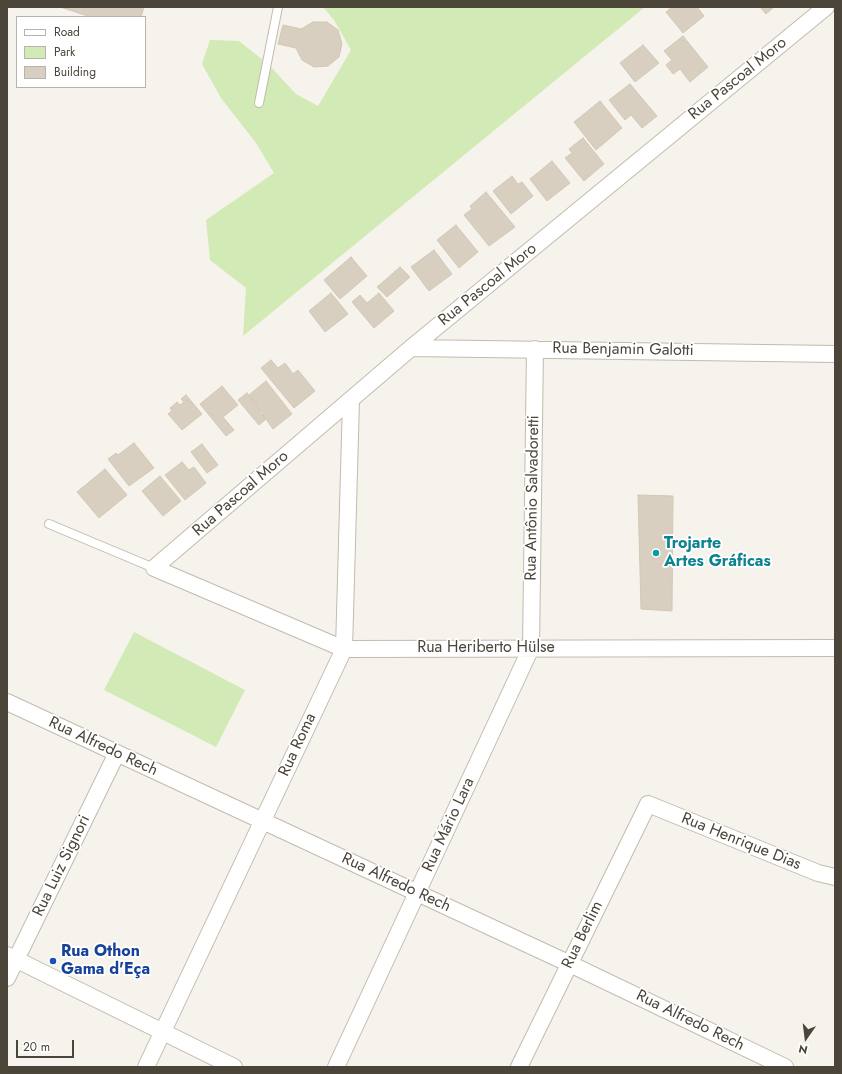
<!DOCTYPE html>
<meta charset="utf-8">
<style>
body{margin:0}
#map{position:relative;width:842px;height:1074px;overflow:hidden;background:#f6f3ec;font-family:Jost,sans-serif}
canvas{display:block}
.frame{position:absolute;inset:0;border:8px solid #4b4439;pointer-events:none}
.legend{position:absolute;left:16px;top:16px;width:130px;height:72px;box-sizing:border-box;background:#fff;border:1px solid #b7b4b0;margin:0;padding:5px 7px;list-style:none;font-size:12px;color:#4b4439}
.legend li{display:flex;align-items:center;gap:8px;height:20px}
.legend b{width:20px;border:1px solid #b7b4b0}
.north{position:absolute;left:786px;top:1018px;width:40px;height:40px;-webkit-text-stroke:3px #fff;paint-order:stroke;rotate:194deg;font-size:11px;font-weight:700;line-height:16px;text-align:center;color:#4b4439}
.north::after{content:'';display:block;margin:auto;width:14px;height:18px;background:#4b4439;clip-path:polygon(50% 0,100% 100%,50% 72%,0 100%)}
.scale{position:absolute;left:16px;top:1040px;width:58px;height:18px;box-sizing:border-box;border:2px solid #4b4439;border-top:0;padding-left:5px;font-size:12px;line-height:14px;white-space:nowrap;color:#4b4439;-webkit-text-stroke:3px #fff;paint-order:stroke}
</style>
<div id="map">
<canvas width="842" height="1074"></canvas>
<div class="frame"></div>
<ul class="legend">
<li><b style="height:5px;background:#fff"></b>Road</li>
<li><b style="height:11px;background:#d2eab5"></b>Park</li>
<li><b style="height:11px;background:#d8cfc1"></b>Building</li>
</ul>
<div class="north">N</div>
<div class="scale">20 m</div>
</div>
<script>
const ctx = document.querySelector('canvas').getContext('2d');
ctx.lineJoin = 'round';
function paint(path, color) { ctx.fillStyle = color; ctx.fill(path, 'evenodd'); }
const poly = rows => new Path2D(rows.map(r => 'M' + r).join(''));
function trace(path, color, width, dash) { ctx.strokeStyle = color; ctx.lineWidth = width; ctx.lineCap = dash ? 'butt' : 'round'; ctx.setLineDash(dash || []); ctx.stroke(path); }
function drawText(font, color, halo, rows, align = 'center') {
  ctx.font = font + ' Jost,sans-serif'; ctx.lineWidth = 3.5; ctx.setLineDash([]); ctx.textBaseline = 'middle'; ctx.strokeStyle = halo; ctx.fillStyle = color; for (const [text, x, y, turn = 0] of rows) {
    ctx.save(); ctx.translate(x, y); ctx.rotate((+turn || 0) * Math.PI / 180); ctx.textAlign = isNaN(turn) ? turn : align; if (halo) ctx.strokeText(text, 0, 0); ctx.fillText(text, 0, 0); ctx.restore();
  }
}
const green = poly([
 [323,7,645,7,243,336,246,288,210,260,206,220,274,173,256,143,221,98,202,64,210,40,239,41,268,64,296,94,318,106,351,50,334,20],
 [134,632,245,690,216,747,104,690]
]);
const building = poly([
 [60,7,144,7,141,17,91,17,60,7],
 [672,7,697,7,704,16,683,33,666,12,672,7],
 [760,7,773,7,773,8,766,14,760,7],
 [313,22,327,22,338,30,342,44,339,57,328,66,314,67,302,60,296,48,278,44,283,25,301,29,313,22],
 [683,36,708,67,690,82,680,69,673,74,666,65,672,60,664,51,683,36],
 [643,45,659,63,635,82,620,63,643,45],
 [630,84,657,116,642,128,631,115,625,120,609,100,630,84],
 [600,101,622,128,596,150,574,122,600,101],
 [583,138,604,164,584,181,565,158,572,153,569,149,583,138],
 [552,161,570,183,547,201,530,179,552,161],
 [512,176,518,184,522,182,533,196,511,214,493,191,512,176],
 [486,192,515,227,489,246,464,215,472,209,470,206,486,192],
 [456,225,478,252,459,268,437,240,456,225],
 [434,250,452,274,429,291,411,267,434,250],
 [351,257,367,276,340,299,324,280,351,257],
 [400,267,410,277,387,297,377,287,400,267],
 [331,293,348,314,325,332,309,311,331,293],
 [379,293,394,311,374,328,352,302,360,295,367,303,379,293],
 [271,360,278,368,285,363,293,374,298,370,315,391,294,408,261,368,271,360],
 [266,381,292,414,273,429,249,395,266,381],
 [222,386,238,405,223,417,234,430,226,436,200,404,222,386],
 [247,393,261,410,259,412,266,419,259,425,238,400,247,393],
 [186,395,202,414,182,430,168,414,172,411,170,408,177,402,180,405,184,402,181,399,186,395],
 [134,443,154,468,129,486,108,459,116,453,118,455,134,443],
 [202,444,218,465,207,473,191,452,202,444],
 [182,462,189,470,194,467,206,483,185,500,165,475,182,462],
 [105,469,127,495,99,518,77,492,105,469],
 [160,476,181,501,163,516,142,491,160,476],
 [638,495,673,496,672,611,641,609,638,495]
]);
const lane = poly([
 [259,103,278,7],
 [49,524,154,568]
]);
const street = poly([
 [826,7,411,348,154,568,344,649,835,648],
 [411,348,835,354],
 [7,702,570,964,785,1067],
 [7,955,234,1067],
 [7,978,117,753],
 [146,1067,344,649,351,400],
 [336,1067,531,648,535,349],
 [519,1067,648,804,818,873,835,877]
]);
const markers = [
 [656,553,4,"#0f9aa8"],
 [53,961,4,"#1a4fb4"]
];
const streetNames = [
 ["Rua Pascoal Moro",738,79,-39],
 ["Rua Pascoal Moro",488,285,-39],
 ["Rua Benjamin Galotti",623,350,1],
 ["Rua Pascoal Moro",241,494,-41],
 ["Rua Antônio Salvadoretti",533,498,-89],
 ["Rua Heriberto Hülse",486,648],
 ["Rua Roma",298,745,-65],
 ["Rua Alfredo Rech",103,747,25],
 ["Rua Mário Lara",449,825,-65],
 ["Rua Henrique Dias",741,842,22],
 ["Rua Luiz Signori",62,866,-64],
 ["Rua Alfredo Rech",396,883,25],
 ["Rua Berlim",583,935,-64],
 ["Rua Alfredo Rech",690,1021,26]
];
const cultureNames = [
 ["Trojarte",664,544],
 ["Artes Gráficas",664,562]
];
const transitNames = [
 ["Rua Othon",61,952],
 ["Gama d'Eça",61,970]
];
paint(green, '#d2eab5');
paint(building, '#d8cfc1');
trace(building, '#d3c7b4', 1);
trace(lane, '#c2bbae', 10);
trace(street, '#c2bbae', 18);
trace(lane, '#fff', 8);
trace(street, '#fff', 16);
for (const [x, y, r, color] of markers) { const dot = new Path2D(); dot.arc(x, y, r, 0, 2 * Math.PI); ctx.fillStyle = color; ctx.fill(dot); trace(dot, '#fff', 1.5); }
drawText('16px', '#4b4439', '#fff', streetNames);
drawText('bold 16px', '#0d838f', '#fff', cultureNames, 'left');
drawText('bold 16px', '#164399', '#fff', transitNames, 'left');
</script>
